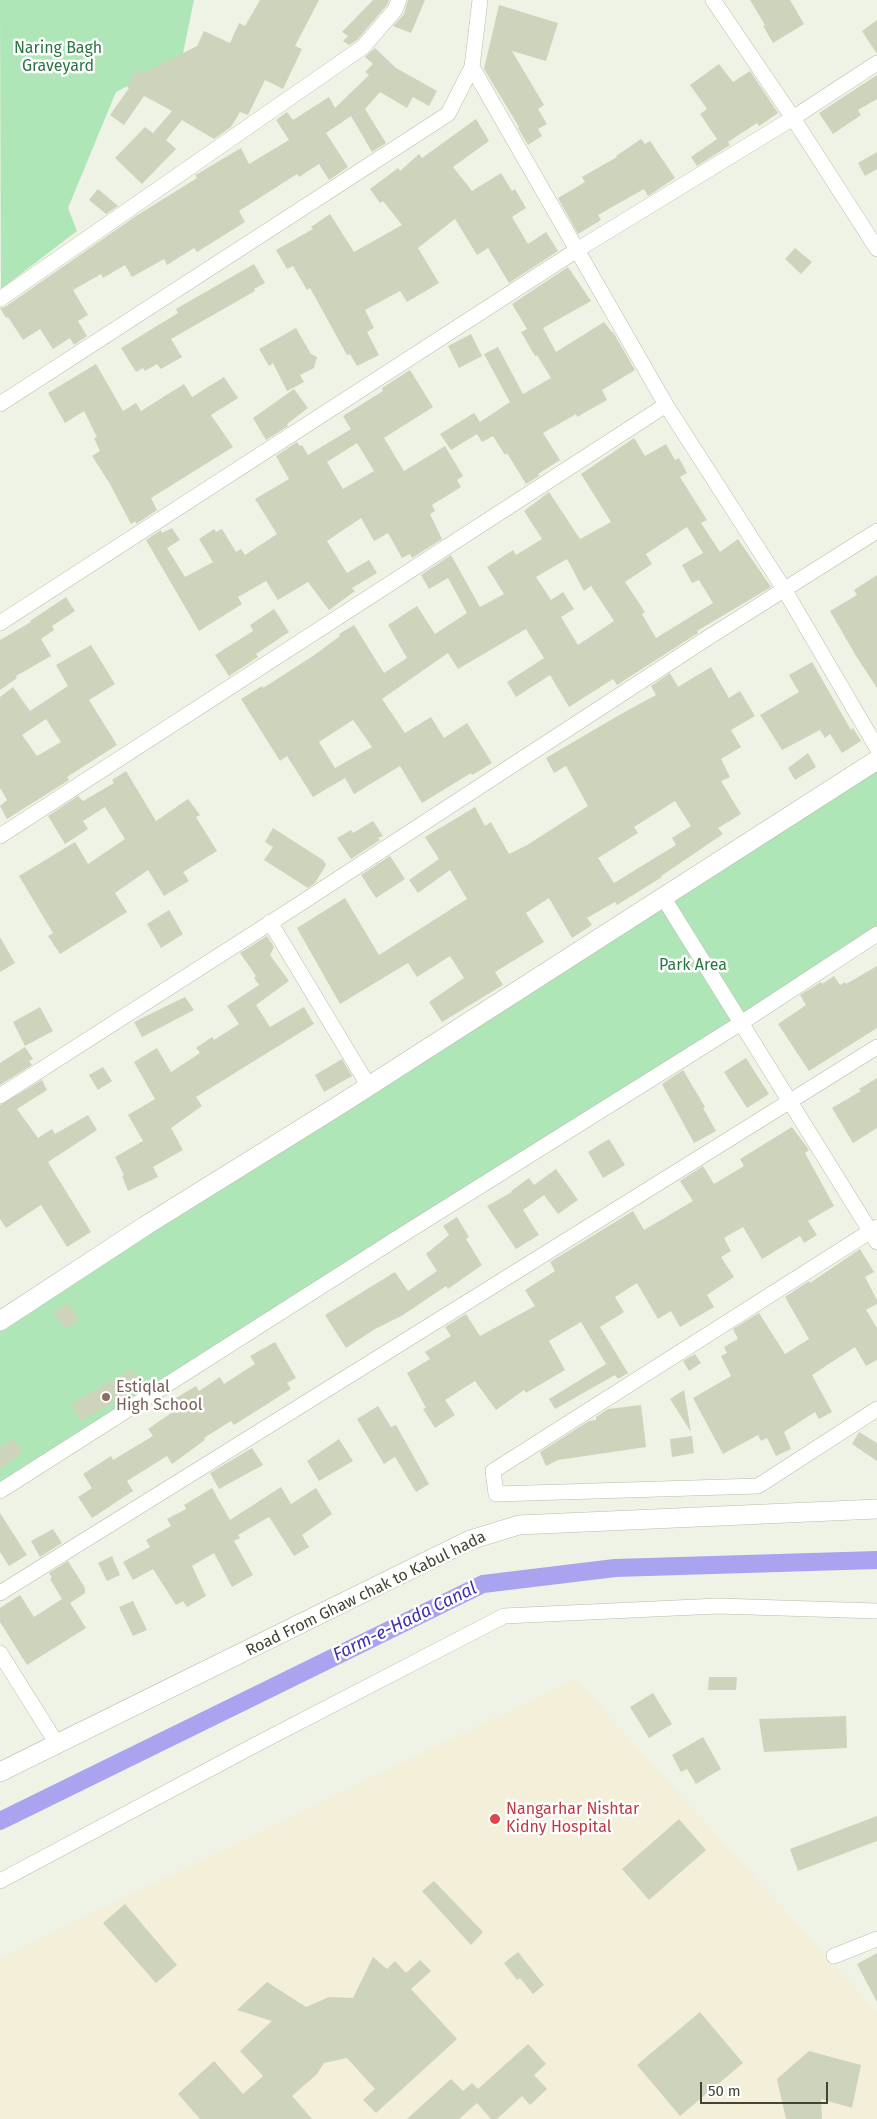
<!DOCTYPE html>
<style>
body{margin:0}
#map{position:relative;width:877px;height:2119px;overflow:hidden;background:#eef3e6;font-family:"Fira Sans",sans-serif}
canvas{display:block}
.scale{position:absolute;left:700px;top:2082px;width:128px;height:22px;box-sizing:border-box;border:2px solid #404535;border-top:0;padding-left:6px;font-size:15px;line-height:18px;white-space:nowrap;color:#404535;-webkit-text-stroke:4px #fff;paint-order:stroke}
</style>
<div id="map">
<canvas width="877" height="2119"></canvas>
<div class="scale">50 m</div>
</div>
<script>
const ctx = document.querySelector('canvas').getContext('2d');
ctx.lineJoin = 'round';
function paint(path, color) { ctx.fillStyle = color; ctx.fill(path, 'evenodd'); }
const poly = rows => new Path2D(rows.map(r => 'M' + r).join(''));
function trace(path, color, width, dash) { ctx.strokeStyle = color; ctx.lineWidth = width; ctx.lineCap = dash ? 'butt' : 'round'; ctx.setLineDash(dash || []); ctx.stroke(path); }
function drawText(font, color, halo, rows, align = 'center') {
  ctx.font = font + ' "Fira Sans",sans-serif'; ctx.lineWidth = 5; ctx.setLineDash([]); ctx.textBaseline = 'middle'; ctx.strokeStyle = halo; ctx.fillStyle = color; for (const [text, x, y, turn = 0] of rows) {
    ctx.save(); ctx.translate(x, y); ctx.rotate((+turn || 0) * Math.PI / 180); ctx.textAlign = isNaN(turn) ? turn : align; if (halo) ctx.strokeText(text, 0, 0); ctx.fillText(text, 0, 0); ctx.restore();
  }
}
const medical = poly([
 [575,1679,877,2012,877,2119,0,2119,0,1958]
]);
const green = poly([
 [0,0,194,0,182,58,116,92,68,208,77,231,1,289],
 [877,760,877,934,0,1491,0,1321]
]);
const canal = poly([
 [0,1821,483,1584,615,1568,877,1560]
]);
const building = poly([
 [260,0,319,0,295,46,302,49,283,89,265,80,248,115,240,112,231,127,214,139,182,120,166,140,176,149,142,184,115,158,145,127,153,133,172,111,144,96,124,125,110,115,129,88,127,87,136,70,143,73,197,46,204,31,230,43,239,23,245,26],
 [373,0,389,0,387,5,357,40,349,45,343,41,348,36,342,32],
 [408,0,425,0,411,33,393,26,404,14],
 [750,0,790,0,804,24,773,43,763,26,765,25],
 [499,5,558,23,546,61,512,51,544,105,538,109,547,124,538,129,542,136,528,145,518,128,519,127,484,69],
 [877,20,877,54,862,31],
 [375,48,396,68,437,91,429,106,413,97,407,108,380,92,365,109,386,143,372,152,351,116,326,133,348,167,329,180,319,164,299,177,297,174,239,211,245,222,197,252,194,248,167,265,164,259,132,277,125,265,103,278,101,274,73,290,88,315,78,321,87,336,74,345,70,338,53,349,40,329,23,340,8,317,6,318,0,308,5,307,136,216,197,178,195,175,199,173,241,148,249,164,289,140,276,120,287,112,293,120,329,97,335,108,369,75,365,72,373,64,365,57],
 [719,64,733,82,750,71,778,113,759,126,757,123,728,142,730,145,697,166,691,157,717,139,700,114,707,109,690,85],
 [877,75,877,99,858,110,861,115,833,134,819,113],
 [476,119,489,141,453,167,472,191,501,173,512,191,515,189,526,208,512,217,528,244,546,232,558,251,509,283,488,248,477,255,455,219,418,248,439,283,407,302,400,291,365,310,374,328,367,332,379,355,357,366,350,354,347,355,310,288,307,290,293,266,287,269,276,250,313,229,311,227,330,214,354,252,402,225,383,201,380,203,370,189,398,168,400,171,419,154,422,158],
 [641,139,645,144,650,141,675,178,648,196,644,189,598,215,601,220,578,234,558,198,585,182,582,177,617,157,616,156],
 [877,152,877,169,865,176,858,163],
 [98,189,118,206,106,214,89,200],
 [795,248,812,262,801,274,785,259],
 [254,264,265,283,254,289,255,291,171,339,182,357,161,369,157,364,145,371,143,368,136,372,121,348,178,313,176,309],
 [568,267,591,301,543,328,556,352,604,322,612,332,613,332,635,370,602,390,607,400,577,417,576,414,543,433,560,460,538,474,539,476,526,484,507,453,505,455,493,436,482,442,477,434,451,450,440,434,474,413,480,422,510,402,484,354,498,347,523,394,551,378,537,355,535,356,521,332,527,329,512,304],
 [296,328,311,354,317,357,314,368,300,375,304,382,287,391,273,363,269,366,259,349],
 [471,334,482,356,459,368,448,346],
 [96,364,123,411,136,403,141,411,184,384,192,397,224,377,238,398,211,415,233,447,151,498,157,510,136,524,135,521,131,524,110,484,92,456,100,451,94,438,97,437,84,411,65,423,48,393],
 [410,370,433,407,384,438,404,471,445,446,463,476,457,480,461,487,432,505,435,511,430,514,442,539,412,558,410,554,402,558,388,533,374,541,361,518,327,541,347,573,369,560,377,573,352,588,355,591,329,610,308,582,278,600,266,581,238,597,242,604,199,631,146,540,161,530,162,533,172,528,180,540,167,548,185,577,213,562,199,539,214,529,216,532,222,529,236,552,241,549,245,555,277,534,255,499,289,479,276,456,297,442,300,446,302,445,308,455,351,429,343,416,383,391,382,388],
 [357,443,374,471,343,489,327,462],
 [294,389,308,408,287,424,288,426,266,440,253,418],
 [634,438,645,456,666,444,675,460,679,458,687,473,680,477,707,520,701,523,720,552,738,539,771,587,697,631,698,633,617,685,613,679,569,707,550,675,516,697,507,682,544,658,526,629,458,669,448,653,382,699,405,733,431,717,444,738,467,723,492,763,472,775,471,773,422,803,400,766,354,794,345,778,313,797,287,756,280,761,241,699,262,686,263,688,313,656,340,636,339,634,354,625,384,673,407,658,388,625,417,606,435,634,467,613,448,578,429,589,421,575,451,555,480,607,504,594,487,567,513,550,516,555,542,539,524,511,549,492,580,539,611,522,581,474],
 [687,527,703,553,682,565,692,583,699,580,713,603,656,638,642,614,645,612,625,582,652,564,646,554],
 [567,559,584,591,591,586,614,621,578,645,561,617,574,609,563,592,551,600,536,577],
 [353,720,372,747,335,768,319,742],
 [877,575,877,688,856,656,830,611,857,595,854,590],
 [66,597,75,611,52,626,54,630,41,639,51,656,16,676,17,678,0,690,0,640,31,622,30,621],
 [274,609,289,632,256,654,258,657,229,676,215,655,253,631,250,625],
 [91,645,115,684,89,700,117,745,67,777,69,780,7,819,0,806,7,800,0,788,0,697,13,687,30,711,68,686,56,665],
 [46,719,61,742,37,756,22,735],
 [812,662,851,730,853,728,861,741,842,753,830,734,825,738,820,730,782,750,760,715,799,692,789,675],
 [711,667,729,698,740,691,755,716,731,730,741,747,721,759,730,777,721,781,741,814,718,828,723,834,661,876,662,877,617,905,615,902,587,918,592,925,572,938,549,898,526,913,544,942,495,972,503,985,442,1022,429,1002,464,978,450,956,417,977,408,963,340,1004,297,928,345,898,379,955,467,899,450,870,418,893,409,880,439,859,425,837,475,807,485,826,491,822,509,854,527,845,588,806,566,766,554,773,546,758,621,714,656,695,651,686,670,673,678,687],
 [675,801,691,826,672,838,676,845,614,883,598,858,638,833,634,827],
 [808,753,816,767,795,780,788,768],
 [126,771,156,821,188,799,200,815,196,817,217,851,183,872,189,881,164,896,148,870,115,893,127,912,60,954,48,936,53,933,19,876,75,842,88,864,125,839,105,807,83,821,88,829,65,844,48,816,78,796,83,801,114,783,112,780],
 [373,821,383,836,378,838,380,840,351,859,337,838,351,830,353,833],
 [273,828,323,860,326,865,315,883,308,888,264,860,273,847,265,842],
 [390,856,405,879,376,898,361,875],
 [169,910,183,934,161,948,147,924],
 [267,936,274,947,270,955,289,981,256,1005,270,1027,304,1007,314,1024,196,1097,202,1106,171,1128,183,1150,153,1167,158,1177,128,1191,122,1176,124,1175,115,1157,143,1141,128,1115,155,1099,134,1062,157,1048,171,1072,200,1053,196,1048,212,1037,214,1040,239,1024,227,1006,259,985,254,978,256,976,240,953],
 [0,937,15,963,0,972],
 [877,966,877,1028,809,1071,778,1024,806,1005,800,995,821,982,822,984,834,976,840,985,845,982,846,984],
 [185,997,194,1010,142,1037,134,1022],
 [40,1007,53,1031,25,1046,13,1022],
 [25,1047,33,1059,29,1061,32,1065,0,1085,0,1063],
 [746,1058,769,1094,747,1108,724,1072],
 [342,1059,352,1076,324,1092,315,1075],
 [103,1067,112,1081,98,1090,89,1075],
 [683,1070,705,1107,703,1108,716,1131,694,1143,662,1084],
 [877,1078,877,1128,853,1143,832,1108,861,1091,859,1089],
 [42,1080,47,1090,17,1109,38,1138,52,1129,55,1134,88,1115,97,1130,48,1162,91,1232,67,1247,41,1205,6,1228,0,1219,0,1105],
 [792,1127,809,1150,805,1153,834,1206,808,1221,817,1235,804,1243,800,1236,762,1259,743,1227,724,1238,731,1251,721,1257,734,1277,707,1295,714,1307,680,1327,671,1311,658,1319,637,1283,615,1297,624,1312,600,1327,628,1373,618,1379,615,1375,555,1409,549,1399,606,1364,581,1322,549,1341,565,1370,526,1393,524,1390,496,1410,475,1381,445,1400,455,1415,435,1428,423,1409,426,1408,407,1373,430,1359,425,1352,451,1336,445,1327,466,1314,480,1336,535,1306,525,1290,555,1271,550,1262,633,1211,644,1230,693,1201,680,1181,703,1166,714,1184,744,1166,740,1159],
 [609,1139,625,1165,603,1178,588,1152],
 [556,1169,578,1200,558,1214,544,1195,523,1210,539,1235,516,1249,487,1206,512,1192,511,1191,529,1178,534,1185],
 [457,1217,469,1237,466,1239,482,1265,448,1289,446,1286,403,1315,375,1329,346,1348,325,1315,395,1272,408,1291,437,1271,426,1254,449,1235,443,1226],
 [860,1249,874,1272,865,1277,877,1300,877,1304,866,1310,877,1328,877,1360,866,1366,855,1347,812,1375,832,1412,819,1419,815,1412,784,1432,791,1449,776,1456,767,1438,761,1441,758,1435,723,1454,693,1398,731,1376,721,1356,727,1353,724,1347,738,1339,733,1329,759,1313,785,1354,809,1339,785,1297,809,1281,810,1283],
 [68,1303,79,1320,64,1329,54,1312],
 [275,1342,296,1378,287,1383,291,1389,234,1425,231,1421,204,1438,205,1440,172,1464,167,1456,127,1481,133,1491,92,1518,78,1497,92,1488,83,1474,111,1456,113,1460,153,1436,148,1429,177,1409,171,1401,196,1386,199,1391,220,1377,224,1384,255,1364,250,1356],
 [695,1354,701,1363,689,1371,683,1361],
 [132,1369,142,1385,81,1421,71,1404],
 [684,1390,691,1432,670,1399],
 [641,1405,646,1447,558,1460,546,1466,540,1452,589,1421,596,1420,596,1417,608,1409],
 [378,1406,391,1427,396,1425,429,1484,416,1492,395,1457,384,1464,357,1419],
 [859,1432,877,1443,877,1461,852,1444],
 [692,1436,694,1453,672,1457,670,1439],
 [13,1439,23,1452,0,1469,0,1448],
 [339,1439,353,1461,319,1481,307,1461],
 [252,1448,263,1465,219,1489,210,1473],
 [281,1487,291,1504,316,1488,332,1514,302,1535,309,1547,294,1556,269,1517,238,1535,240,1538,234,1541,253,1575,232,1587,214,1553,192,1566,206,1596,187,1607,183,1601,176,1605,153,1569,133,1580,123,1562,150,1547,146,1540,171,1526,167,1519,186,1509,184,1505,212,1488,230,1520],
 [0,1513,27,1555,9,1566,0,1552],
 [53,1529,62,1543,40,1557,31,1541],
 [112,1556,120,1575,107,1581,98,1563],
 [68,1561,85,1588,85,1593,70,1603,86,1628,27,1665,0,1622,0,1608,20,1595,34,1617,62,1599,50,1579,52,1578,49,1573],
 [133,1601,147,1630,133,1636,119,1607],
 [709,1677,737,1677,736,1690,708,1690],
 [653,1693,672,1724,649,1738,630,1707],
 [846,1716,847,1748,764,1752,759,1719],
 [703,1737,721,1769,696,1784,687,1769,681,1772,672,1755],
 [877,1816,877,1841,798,1871,790,1849],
 [679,1819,706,1850,649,1900,622,1869],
 [434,1881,483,1932,471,1945,422,1891],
 [125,1904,177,1965,156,1983,103,1923],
 [518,1952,544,1985,533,1994,520,1978,517,1980,504,1963],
 [877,1953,877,2002,857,1964],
 [373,1957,387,1969,395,1961,406,1973,420,1960,431,1971,411,1989,457,2039,376,2113,363,2100,375,2089,347,2058,324,2063,317,2074,292,2096,312,2119,200,2119,178,2094,214,2061,243,2094,263,2076,240,2051,272,2021,237,2010,267,1982,306,2007,329,1997,353,1998],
 [700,2012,743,2063,680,2116,637,2065],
 [528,2044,546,2064,534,2075,547,2089,530,2105,522,2096,497,2119,491,2119,477,2103,459,2119,407,2119,451,2079,463,2091,472,2083,478,2089],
 [809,2051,861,2065,852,2108,821,2099,822,2119,786,2119,777,2079]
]);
const minor = poly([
 [713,0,793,118,877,249],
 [472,67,666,405,784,589,877,748],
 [0,299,363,47,395,10,399,0],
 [0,404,448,114,472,67,480,0],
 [0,623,577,250,793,118,877,63],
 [0,836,666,405],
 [663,897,877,1242],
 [270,922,368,1085],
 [0,1096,298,905,709,637,877,531],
 [877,1227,493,1471,496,1494,758,1486,877,1409],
 [0,1491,402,1235,741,1023,877,934],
 [0,1593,877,1047],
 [0,1653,57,1744],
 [0,1881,255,1745,504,1616,718,1606,877,1611],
 [834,1956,877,1939]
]);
const tertiary = poly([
 [0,1321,145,1226,341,1104,877,760],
 [0,1772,470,1540,519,1525,877,1509]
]);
const markers = [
 [106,1397,5,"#8d6e63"],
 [495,1819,6,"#e0444e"]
];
const parkNames = [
 ["Naring Bagh",58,49],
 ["Graveyard",58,67],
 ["Park Area",693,966]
];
const educationNames = [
 ["Estiqlal",116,1388],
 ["High School",116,1406]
];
const streetNames = [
 ["Road From Ghaw chak to Kabul hada",366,1594,-26]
];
const healthNames = [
 ["Nangarhar Nishtar",506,1810],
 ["Kidny Hospital",506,1828]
];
const waterNames = [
 ["Farm-e-Hada Canal",405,1622,-26]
];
paint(medical, '#f3efd9');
paint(green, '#afe6b7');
trace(canal, '#aaa3ef', 18);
paint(building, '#cdd4bb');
trace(minor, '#b6bea9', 16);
trace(tertiary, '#b6bea9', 20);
trace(minor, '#fff', 15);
trace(tertiary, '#fff', 19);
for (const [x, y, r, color] of markers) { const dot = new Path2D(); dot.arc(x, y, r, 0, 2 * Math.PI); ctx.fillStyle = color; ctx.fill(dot); trace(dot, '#fff', 2); }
drawText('16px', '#2a7642', '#fff', parkNames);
drawText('16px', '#785e54', '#fff', educationNames, 'left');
drawText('16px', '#404535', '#fff', streetNames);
drawText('16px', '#be3a42', '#fff', healthNames, 'left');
drawText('italic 18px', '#3f30af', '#fff', waterNames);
</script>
